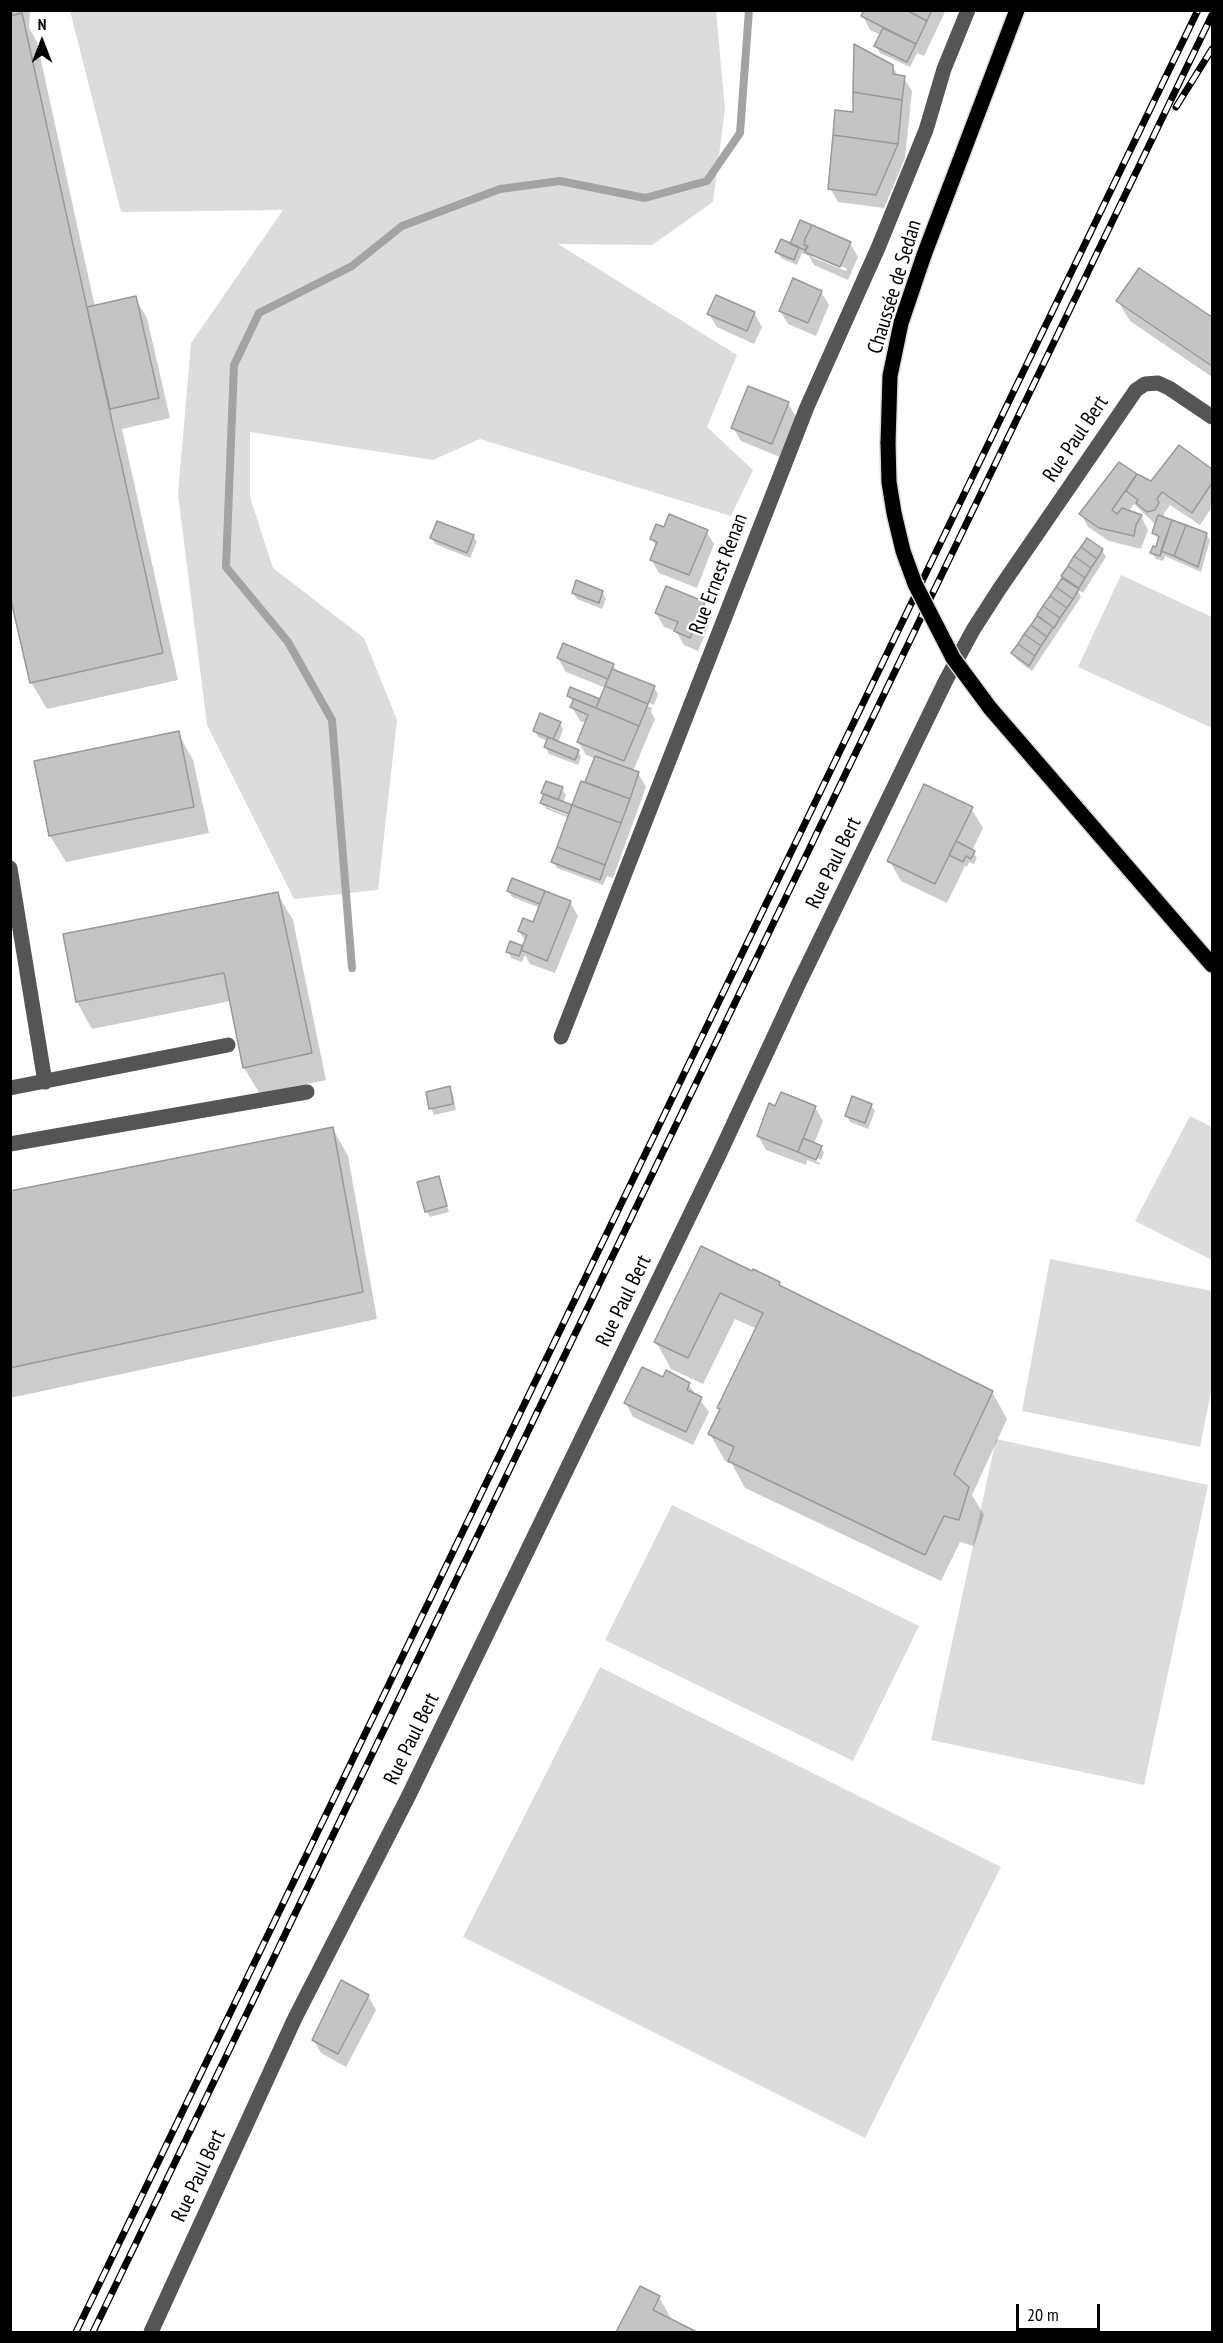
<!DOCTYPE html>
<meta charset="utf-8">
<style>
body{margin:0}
#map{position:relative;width:1223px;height:2343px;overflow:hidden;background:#fff;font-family:"PT Sans Narrow",sans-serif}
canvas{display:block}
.frame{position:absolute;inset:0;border:12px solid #000;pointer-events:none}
.north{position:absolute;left:12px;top:12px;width:60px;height:60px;-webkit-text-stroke:4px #fff;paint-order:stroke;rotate:0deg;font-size:16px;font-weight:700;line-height:24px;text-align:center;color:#000}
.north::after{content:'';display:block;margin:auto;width:21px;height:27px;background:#000;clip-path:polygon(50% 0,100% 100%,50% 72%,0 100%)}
.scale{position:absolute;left:1016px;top:2304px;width:84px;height:27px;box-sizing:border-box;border:3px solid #000;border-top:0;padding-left:8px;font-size:18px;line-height:21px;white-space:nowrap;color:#000;-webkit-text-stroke:4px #fff;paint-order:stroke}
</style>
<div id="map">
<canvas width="1223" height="2343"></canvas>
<div class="frame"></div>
<div class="north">N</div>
<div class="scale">20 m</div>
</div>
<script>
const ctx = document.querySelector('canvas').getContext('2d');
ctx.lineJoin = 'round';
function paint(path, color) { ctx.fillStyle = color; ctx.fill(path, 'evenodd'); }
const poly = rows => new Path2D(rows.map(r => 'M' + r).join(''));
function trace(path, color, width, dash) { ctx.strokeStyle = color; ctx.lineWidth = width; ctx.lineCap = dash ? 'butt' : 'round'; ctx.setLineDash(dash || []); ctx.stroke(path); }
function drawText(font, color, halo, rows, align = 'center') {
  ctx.font = font + ' "PT Sans Narrow",sans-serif'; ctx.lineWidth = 4.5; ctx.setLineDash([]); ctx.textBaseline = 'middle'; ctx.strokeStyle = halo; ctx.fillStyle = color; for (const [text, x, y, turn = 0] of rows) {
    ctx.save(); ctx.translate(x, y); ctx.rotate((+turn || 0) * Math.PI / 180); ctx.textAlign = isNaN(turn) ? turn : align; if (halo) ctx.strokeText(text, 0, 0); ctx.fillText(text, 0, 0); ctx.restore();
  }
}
const green = poly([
 [70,11,716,11,725,109,713,202,652,245,558,244,737,355,707,427,753,470,731,516,480,439,433,460,250,432,250,497,273,568,364,638,397,720,378,890,294,899,207,725,178,494,191,343,283,210,121,212],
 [1121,575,1212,617,1212,728,1078,667],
 [1190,1116,1212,1127,1212,1260,1135,1221],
 [1050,1259,1212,1291,1212,1387,1200,1447,1022,1411],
 [996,1439,1208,1485,1144,1785,931,1740],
 [672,1505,919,1626,853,1761,605,1640],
 [600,1667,1001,1867,865,2138,463,1937]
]);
const shadow = poly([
 [10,10,30,10,29,28,37,42,95,307,135,298,147,318,170,418,122,429,178,680,47,709,31,682],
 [860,10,946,10,924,56,917,53,910,67,880,53,876,46,881,35,870,30,863,16,864,12],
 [892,66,899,77,904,78,912,91,905,158,884,208,838,202,830,188,854,114],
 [850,243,858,257,848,280,814,265,809,256,802,253,797,265,781,258,777,251,791,246],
 [812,253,847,269,846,271,812,257],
 [1139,270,1212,319,1212,377,1130,321,1118,301],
 [821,292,829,305,816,336,788,324,780,311],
 [754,313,762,327,754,344,717,327,709,314],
 [788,403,796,417,780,457,741,441,733,428],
 [1179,447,1212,471,1212,507,1200,525,1170,505,1164,513,1165,519,1206,534,1210,540,1201,572,1165,556,1163,561,1156,559,1152,553,1157,549,1160,540,1153,533,1156,525,1134,504,1128,512,1141,516,1148,530,1141,549,1109,541,1088,527,1081,514,1120,464,1151,483],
 [665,529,706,531,714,544,697,588,659,573,651,559,657,547,652,539],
 [473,536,477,542,470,558,435,544,432,537],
 [1087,540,1102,550,1106,557,1083,593,1077,589,1081,597,1032,671,1017,660,1013,654,1063,580,1068,583,1063,576],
 [602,592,606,599,602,609,577,599,573,593],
 [704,603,712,617,698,651,684,645,676,631,664,627,656,613],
 [558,658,613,665,618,673,654,688,658,694,654,705,616,689,616,693,652,708,651,712,655,719,633,771,638,773,646,787,613,878,607,876,603,885,557,868,553,862,569,818,546,809,542,803,562,789,566,795,563,803,573,808,586,784,596,759,586,755,578,742,586,723,580,721,572,707,574,703,568,696,601,701,606,688,566,672],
 [544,803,576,815,575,818,544,806],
 [560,723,563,729,558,743,578,751,581,757,578,765,549,754,545,747,548,741,538,737,535,731],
 [178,733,193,760,209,833,66,862,50,836],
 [971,808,983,828,972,851,977,858,974,864,969,862,967,867,965,866,947,903,901,881,889,860],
 [508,890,570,902,578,916,555,973,530,964,525,955,522,962,511,958,508,951,523,948,526,942,519,931,534,924,540,908,512,897],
 [277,893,293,920,326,1080,260,1094,244,1068,231,1001,92,1029,77,1002,65,935],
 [449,1088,453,1094,456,1110,434,1115,431,1108],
 [871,1105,875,1111,868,1129,850,1122,847,1116],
 [815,1107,823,1121,814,1144,821,1147,824,1153,821,1160,809,1155,809,1158,820,1163,820,1165,807,1160,806,1165,766,1150,758,1136,776,1108],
 [333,1129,348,1156,377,1319,10,1398,10,1194],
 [438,1178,449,1212,430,1217,426,1211],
 [702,1248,753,1273,779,1283,782,1289,992,1392,1007,1419,972,1495,984,1515,974,1546,960,1542,941,1581,745,1488,732,1464,725,1461,710,1434,721,1411,719,1407,757,1329,735,1319,703,1384,671,1369,656,1342],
 [664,1379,688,1384,709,1412,693,1445,633,1417,626,1403],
 [368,1996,376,2010,346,2067,321,2053,313,2039],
 [641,2288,659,2297,673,2322,694,2332,618,2332]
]);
const stream = poly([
 [352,968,332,720,288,642,226,567,234,365,259,313,352,266,402,226,500,189,560,181,645,198,707,181,740,133,749,10]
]);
const building = poly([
 [10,10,22,10,22,13,10,16,10,10],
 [864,10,906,10,927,21,916,44,861,16,864,10],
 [906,10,932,10,927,21,906,10],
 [22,13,163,653,30,683,10,596,10,16,22,13],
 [883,28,916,44,907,62,874,46,883,28],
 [854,44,893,65,893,74,905,76,902,100,853,92,854,44],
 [853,92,902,100,898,144,833,135,835,110,853,112,853,92],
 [833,135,898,144,876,195,828,189,833,135],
 [800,220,812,225,805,239,804,245,808,246,805,250,790,244,800,220],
 [812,225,851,242,840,267,805,252,808,246,804,245,805,239,812,225],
 [781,239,799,247,794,260,775,252,781,239],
 [1139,268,1212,317,1212,366,1116,301,1139,268],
 [793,278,822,291,808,323,779,311,793,278],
 [716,295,755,312,747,331,707,314,716,295],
 [136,296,159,398,110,409,87,307,136,296],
 [748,386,789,402,772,444,731,428,748,386],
 [1179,445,1212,469,1212,483,1192,513,1162,492,1157,499,1159,503,1155,510,1147,512,1136,503,1138,500,1126,491,1137,474,1151,481,1179,445],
 [1119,462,1137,474,1112,510,1117,514,1122,508,1142,515,1136,525,1134,536,1099,528,1079,514,1119,462],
 [669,514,708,530,689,575,650,560,657,542,650,539,656,524,664,527,669,514],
 [1158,515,1172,520,1160,556,1150,553,1153,546,1156,547,1159,536,1152,533,1158,515],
 [1172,520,1186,525,1174,556,1161,551,1172,520],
 [437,521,474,535,467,553,430,538,437,521],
 [1186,525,1207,533,1198,567,1174,556,1186,525],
 [1087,538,1103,549,1097,559,1081,547,1087,538],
 [1081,547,1097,559,1091,568,1074,556,1081,547],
 [1074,556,1091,568,1085,578,1068,566,1074,556],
 [1068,566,1085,578,1079,588,1061,576,1068,566],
 [1062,578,1079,589,1073,599,1056,587,1062,578],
 [576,580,603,591,599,603,572,593,576,580],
 [666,586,705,602,690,638,674,631,678,622,655,613,666,586],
 [1056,587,1073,599,1067,608,1050,596,1056,587],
 [1050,596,1067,608,1060,618,1043,606,1050,596],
 [1043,606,1060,618,1054,628,1037,615,1043,606],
 [1037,616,1053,627,1047,637,1031,625,1037,616],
 [1031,625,1047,637,1041,646,1024,634,1031,625],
 [1024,634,1041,646,1035,656,1018,644,1024,634],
 [563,643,614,664,608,679,557,658,563,643],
 [1018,644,1035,656,1029,666,1011,653,1018,644],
 [612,669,655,686,648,704,605,686,612,669],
 [605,686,648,704,639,726,596,708,605,686],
 [570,687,600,699,596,708,567,696,570,687],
 [574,699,639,726,624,761,577,742,588,715,570,707,574,699],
 [540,713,561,722,553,739,533,731,540,713],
 [179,731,194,807,49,836,34,761,179,731],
 [548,737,579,750,575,760,544,747,548,737],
 [595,756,639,772,630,799,585,782,595,756],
 [546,781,563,787,558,800,541,793,546,781],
 [581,781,630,799,621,823,572,805,581,781],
 [924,784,973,807,935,884,887,861,924,784],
 [544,794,572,805,569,814,540,803,544,794],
 [572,805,621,823,605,865,557,847,572,805],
 [956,841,975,851,971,859,966,856,963,862,949,855,956,841],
 [557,847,605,865,600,880,551,862,557,847],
 [512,878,545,891,540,904,507,891,512,878],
 [545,891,571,901,547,961,521,950,527,935,518,931,523,918,533,922,545,891],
 [278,892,312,1053,243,1068,224,973,76,1002,63,934,278,892],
 [510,941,523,946,519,956,506,952,510,941],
 [450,1086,453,1104,429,1109,426,1092,450,1086],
 [781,1092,816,1106,798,1152,757,1136,769,1103,775,1106,781,1092],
 [852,1096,872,1104,865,1123,845,1116,852,1096],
 [333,1127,363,1292,10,1368,10,1191,333,1127],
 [803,1138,822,1146,816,1160,798,1152,803,1138],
 [439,1176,447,1206,425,1212,417,1182,439,1176],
 [701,1246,752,1271,753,1269,780,1282,779,1285,993,1391,954,1474,969,1487,959,1520,944,1516,925,1555,728,1461,734,1447,708,1434,720,1409,717,1408,763,1313,720,1293,688,1358,654,1342,701,1246],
 [642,1367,663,1377,666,1370,690,1383,687,1390,702,1397,686,1432,624,1403,642,1367],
 [341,1980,369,1995,338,2054,312,2040,341,1980],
 [640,2286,660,2296,653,2310,697,2332,616,2332,640,2286]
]);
const minor = poly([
 [10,868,45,1082],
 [561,1037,807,407,878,248,926,130,944,69,968,10],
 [10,1088,228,1045],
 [10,1144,307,1092],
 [151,2332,295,2018,408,1797,719,1155,798,985,946,680,973,630,1000,588,1136,390,1145,384,1158,383,1169,388,1212,417]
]);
const major = poly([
 [888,443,890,376,901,323,924,255,1017,10],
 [990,708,1212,965]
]);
const rail = poly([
 [1176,107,1212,49],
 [76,2332,1198,10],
 [93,2332,1212,15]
]);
const majorBridge = poly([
 [888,443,889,482,894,513,903,551,915,584,953,658,990,708]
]);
const streetNames = [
 ["Chaussée de Sedan",895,287,-73],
 ["Rue Paul Bert",1076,439,-56],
 ["Rue Ernest Renan",719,574,-69],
 ["Rue Paul Bert",834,863,-64],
 ["Rue Paul Bert",624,1301,-64],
 ["Rue Paul Bert",412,1739,-64],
 ["Rue Paul Bert",199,2176,-65]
];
paint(green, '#dcdcdc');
paint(shadow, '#0003');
trace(stream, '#a3a3a3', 8);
paint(building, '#c4c4c4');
trace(building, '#999', 1.5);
trace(major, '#dbdbdb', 18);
trace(minor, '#555', 15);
trace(major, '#000', 15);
trace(rail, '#000', 7);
trace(rail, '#fff', 4.5, [14]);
trace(majorBridge, '#dbdbdb', 18, []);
trace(majorBridge, '#000', 15);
drawText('21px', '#000', '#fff', streetNames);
</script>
